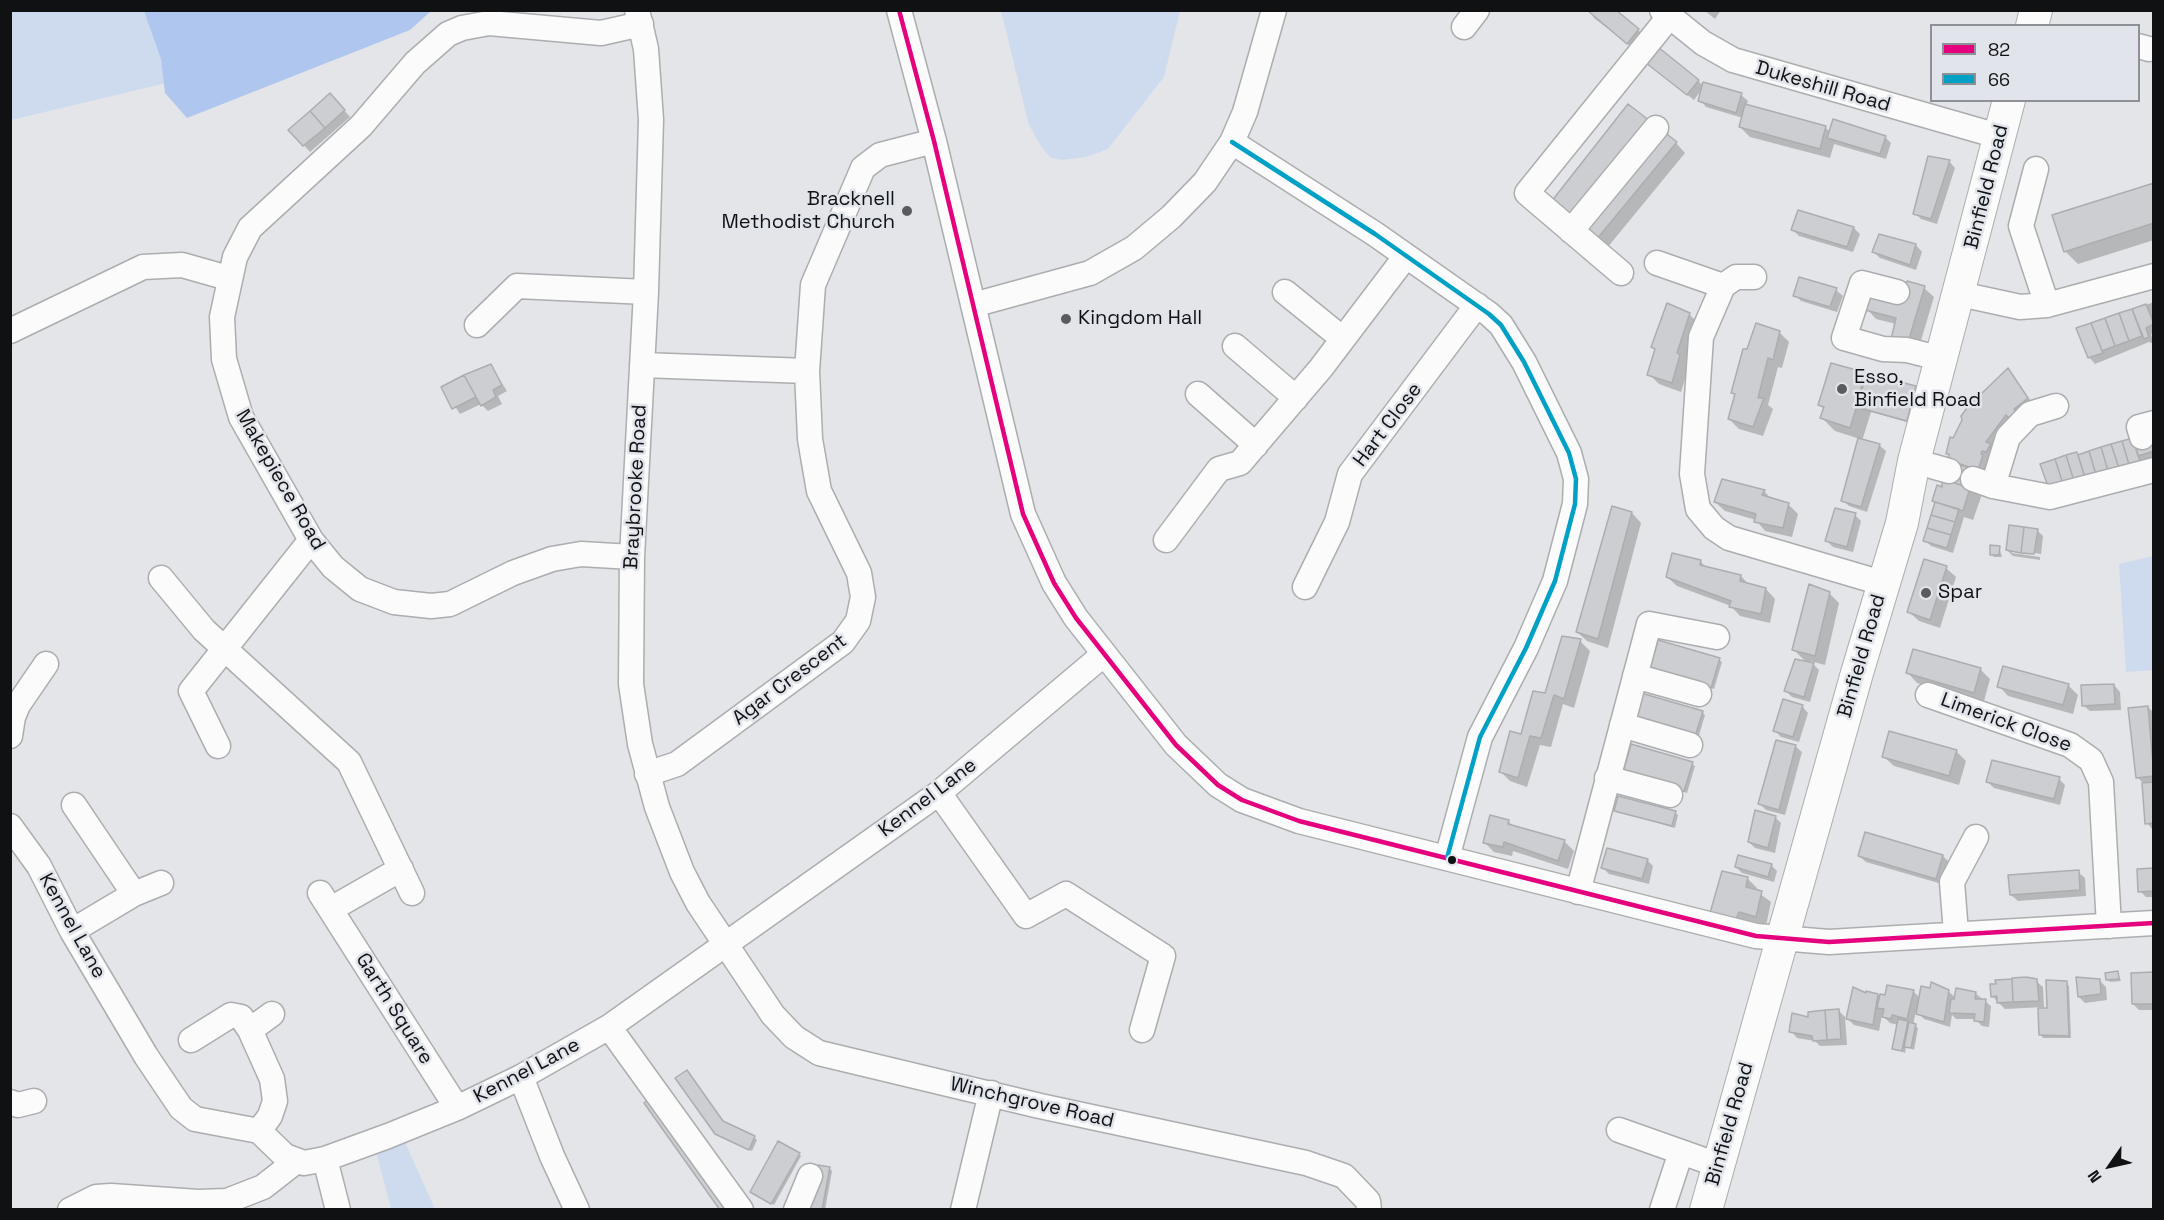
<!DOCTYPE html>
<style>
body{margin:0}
#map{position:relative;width:2164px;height:1220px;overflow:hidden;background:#e3e5e8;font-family:"Space Grotesk",sans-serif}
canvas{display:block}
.frame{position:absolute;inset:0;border:12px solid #101113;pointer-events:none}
.legend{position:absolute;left:1930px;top:24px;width:210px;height:78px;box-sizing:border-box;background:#e1e4ea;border:2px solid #8d9094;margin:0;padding:8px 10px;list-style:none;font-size:18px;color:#101113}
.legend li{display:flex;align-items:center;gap:12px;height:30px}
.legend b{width:30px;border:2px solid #8d9094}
.north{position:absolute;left:2080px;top:1136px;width:60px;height:60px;-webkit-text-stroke:4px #e1e4ea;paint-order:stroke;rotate:236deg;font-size:16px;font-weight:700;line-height:24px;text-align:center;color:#101113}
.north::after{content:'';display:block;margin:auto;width:21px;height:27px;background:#101113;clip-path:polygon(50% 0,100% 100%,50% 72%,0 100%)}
</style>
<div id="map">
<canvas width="2164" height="1220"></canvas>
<div class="frame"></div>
<ul class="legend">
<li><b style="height:8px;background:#e5007d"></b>82</li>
<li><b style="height:8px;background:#01a1c5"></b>66</li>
</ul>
<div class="north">N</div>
</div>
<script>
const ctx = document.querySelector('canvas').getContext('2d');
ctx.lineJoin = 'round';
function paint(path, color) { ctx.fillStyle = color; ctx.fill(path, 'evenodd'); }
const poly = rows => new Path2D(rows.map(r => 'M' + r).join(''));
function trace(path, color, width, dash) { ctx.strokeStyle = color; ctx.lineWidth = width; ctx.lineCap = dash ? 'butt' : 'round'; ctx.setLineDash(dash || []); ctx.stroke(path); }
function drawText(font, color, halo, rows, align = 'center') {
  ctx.font = font + ' "Space Grotesk",sans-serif'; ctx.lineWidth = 5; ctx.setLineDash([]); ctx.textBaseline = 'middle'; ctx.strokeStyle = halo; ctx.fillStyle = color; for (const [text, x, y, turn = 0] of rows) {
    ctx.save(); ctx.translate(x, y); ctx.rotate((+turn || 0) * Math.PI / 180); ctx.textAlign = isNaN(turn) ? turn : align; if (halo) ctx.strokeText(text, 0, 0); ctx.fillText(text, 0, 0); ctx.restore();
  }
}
const green = poly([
 [415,10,419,23,11,120,10,11],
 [1001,11,1001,10,1180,11,1164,77,1108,149,1086,157,1062,160,1051,158,1042,148,1029,125],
 [2153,556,2153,670,2126,672,2119,564],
 [404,1140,435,1209,391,1209,376,1151]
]);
const forest = poly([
 [144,11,144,10,431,11,410,30,187,118,165,93,161,59]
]);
const shadow = poly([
 [1589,10,1638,30,1644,36,1634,49,1594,18],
 [1704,10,1721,10,1715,19],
 [1654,69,1698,81,1704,86,1741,95,1748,101,1746,106,1826,128,1830,132,1885,137,1891,143,1886,159,1834,144,1830,158,1750,137,1740,127,1743,118,1706,107,1700,100,1702,89,1694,100],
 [336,101,350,117,310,152,290,130],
 [1676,143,1685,153,1607,248,1595,238],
 [1949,161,1955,168,1937,224,1921,219,1915,213],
 [2154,184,2154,240,2078,264,2065,251],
 [1854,228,1860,234,1853,252,1799,236,1792,229],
 [1880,236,1916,245,1922,252,1916,270,1880,258,1874,252],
 [1924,288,1934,297,1916,357,1896,324,1876,319,1867,309,1901,306],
 [1836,290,1843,296,1837,312,1801,301,1795,295],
 [2154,302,2154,333,2151,334,2154,344,2149,342,2095,364,2089,357,2078,329],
 [1689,314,1699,324,1686,363,1689,366,1681,392,1659,384,1649,374],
 [1779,332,1789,342,1782,368,1778,367,1768,405,1773,409,1763,436,1739,429,1729,419,1736,396,1732,392,1748,351],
 [491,366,507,391,498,396,502,404,488,411,481,404,460,414,443,388,480,368,483,370],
 [2008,370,2036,408,1992,466,1973,520,1964,517,1953,553,1931,546,1925,540,1936,503,1934,501,1944,489,1950,456,1948,453,1980,397],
 [1915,387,1918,390,1910,423,1871,412,1862,441,1879,445,1886,451,1867,512,1849,506,1843,500,1860,439,1835,431,1822,418,1825,410,1820,405],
 [2154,434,2154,459,2094,486,2042,465],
 [1764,491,1772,500,1788,504,1798,514,1792,537,1765,531,1756,520,1725,511,1715,502],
 [1632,513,1641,523,1608,648,1587,641,1577,632],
 [1855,515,1861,521,1853,552,1833,547,1827,541],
 [2037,530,2043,536,2041,554,2012,550,2012,553,2040,557,2040,560,2013,556,2007,550],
 [1999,547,2002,557,1994,557,1991,554],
 [1700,561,1707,568,1741,576,1749,585,1766,589,1775,599,1770,623,1740,616,1731,606,1677,586,1667,577],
 [1946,568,1956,577,1940,628,1919,621,1909,612],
 [1829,593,1839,603,1825,665,1810,661,1819,670,1810,702,1792,697,1786,691,1807,663,1794,650],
 [1580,641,1590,651,1574,708,1563,704,1551,747,1540,745,1527,787,1510,781,1501,772],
 [1719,660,1722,662,1714,689,1654,672],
 [1980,669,1990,679,1984,701,1917,683,1908,673],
 [2068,685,2078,695,2073,714,2008,696,1999,686],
 [2114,685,2120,692,2121,710,2090,711,2083,705],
 [1642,694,1702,712,1705,715,1697,742],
 [1802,706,1808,713,1799,742,1781,737,1775,731],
 [2148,707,2154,713,2153,830,2147,823,2144,784,2137,777],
 [1795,746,1802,752,1785,815,1766,810,1760,804],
 [1956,751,1966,761,1959,785,1894,766,1884,757],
 [1692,764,1695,766,1687,793,1627,776],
 [2059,779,2065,785,2060,805,1994,788,1988,782],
 [1616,811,1675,813,1678,815,1675,828],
 [1775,817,1781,823,1775,853,1755,848,1749,842],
 [1508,821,1515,828,1564,841,1574,851,1568,869,1513,851,1512,856,1494,852,1484,842],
 [1859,856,1943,856,1949,862,1942,884,1866,862],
 [1647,860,1653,866,1649,884,1609,874,1603,868],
 [1771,865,1777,871,1774,882,1742,873,1736,867],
 [2154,869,2154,897,2146,897,2140,891],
 [2078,872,2085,878,2086,896,2018,901,2011,895],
 [1747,878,1757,888,1756,891,1771,902,1766,926,1749,921,1744,930,1722,922],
 [2118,973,2121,981,2110,982,2108,980],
 [2154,974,2154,1010,2139,1010,2133,1004],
 [2036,981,2043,987,2044,1007,2005,1009,1992,996,1997,982],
 [2100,981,2106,987,2107,1000,2085,1003,2079,997],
 [2066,983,2069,986,2071,1038,2043,1038,2041,1035],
 [1913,991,1921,999,1948,991,1956,998,1975,993,1991,1006,1989,1027,1982,1026,1975,1019,1956,1019,1952,1015,1950,1027,1924,1019,1916,1011,1913,1025,1918,1028,1914,1050,1906,1046,1905,1053,1894,1048,1898,1025,1890,1023,1882,1015,1879,1031,1854,1025,1848,1019,1868,993,1886,997],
 [1839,1011,1845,1017,1847,1045,1820,1046,1815,1041,1797,1038,1791,1031,1809,1019],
 [716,1133,754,1137,757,1140,752,1151],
 [799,1154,801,1156,774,1205,754,1194],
 [830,1169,832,1171,825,1210,811,1210]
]);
const building = poly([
 [1587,10,1616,10,1639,29,1627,44,1587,10],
 [1658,47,1699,80,1687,95,1646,63,1658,47],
 [1703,82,1742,93,1736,113,1698,101,1703,82],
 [330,93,345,110,325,128,310,111,330,93],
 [1628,104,1650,121,1574,220,1551,202,1628,104],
 [1745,104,1826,126,1820,149,1739,127,1745,104],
 [310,111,325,128,303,146,288,130,310,111],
 [1833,119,1886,136,1880,154,1827,138,1833,119],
 [1663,131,1677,142,1596,240,1583,229,1663,131],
 [1928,156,1950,160,1931,219,1913,214,1928,156],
 [2154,183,2154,223,2064,252,2052,215,2154,183],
 [1798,210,1854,227,1847,247,1791,230,1798,210],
 [1879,234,1916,244,1910,265,1872,252,1879,234],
 [1799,277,1837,288,1830,307,1793,296,1799,277],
 [1907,281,1925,286,1906,349,1890,344,1896,318,1865,310,1869,294,1900,304,1907,281],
 [1667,303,1690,313,1677,353,1680,355,1672,383,1647,375,1655,349,1651,347,1667,303],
 [2146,304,2154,324,2146,328,2149,337,2144,339,2132,309,2146,304],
 [2132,309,2142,336,2129,341,2119,313,2132,309],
 [2119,313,2129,341,2115,346,2105,318,2119,313],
 [2105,318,2115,346,2102,351,2091,323,2105,318],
 [1756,323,1780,331,1773,360,1768,358,1758,398,1764,398,1753,427,1728,419,1735,394,1731,393,1743,349,1747,349,1756,323],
 [2091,323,2103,353,2088,358,2076,328,2091,323],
 [1831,363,1867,373,1850,428,1820,418,1824,407,1818,405,1831,363],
 [491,364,502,385,493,390,496,397,481,406,464,375,491,364],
 [2008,368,2028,398,2014,409,2016,412,2009,418,2006,415,1986,442,1991,444,1986,452,1982,451,1981,454,1983,455,1978,470,1948,460,1949,454,1946,454,1950,437,1953,438,1962,420,1961,416,1978,393,1980,395,2008,368],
 [1865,373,1916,386,1907,421,1856,407,1865,373],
 [464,375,476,397,452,409,441,387,464,375],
 [2154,433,2154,451,2138,456,2133,439,2154,433],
 [1858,438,1880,444,1861,507,1841,501,1858,438],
 [2133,438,2141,465,2130,468,2122,441,2133,438],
 [2122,441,2130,468,2120,471,2111,444,2122,441],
 [2111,444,2120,471,2109,474,2101,447,2111,444],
 [2101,447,2109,474,2097,478,2089,451,2101,447],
 [2089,451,2097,478,2086,481,2078,455,2089,451],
 [2077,452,2085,478,2074,481,2066,455,2077,452],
 [2066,455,2074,481,2063,484,2055,459,2066,455],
 [2055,459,2063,484,2049,489,2040,464,2055,459],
 [1952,462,1976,470,1970,488,1946,480,1952,462],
 [1722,479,1765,490,1762,495,1789,503,1783,528,1754,522,1756,514,1714,502,1722,479],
 [1942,479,1970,488,1963,511,1932,501,1937,485,1942,487,1942,479],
 [1935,502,1959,509,1955,522,1931,515,1935,502],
 [1612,506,1632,512,1598,639,1576,632,1612,506],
 [1835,508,1856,513,1847,547,1825,541,1835,508],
 [1931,515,1955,522,1951,535,1927,528,1931,515],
 [2009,525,2024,527,2021,553,2006,550,2009,525],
 [2024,527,2038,529,2034,554,2021,553,2024,527],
 [1927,528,1951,535,1947,548,1923,541,1927,528],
 [1990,545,2000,546,1999,555,1990,555,1990,545],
 [1672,553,1701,560,1700,565,1741,575,1740,581,1766,588,1761,614,1729,607,1731,601,1666,577,1672,553],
 [1924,559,1947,566,1930,620,1907,612,1924,559],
 [1809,584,1830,592,1815,656,1792,650,1809,584],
 [1562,636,1581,639,1564,699,1554,695,1541,738,1530,736,1518,778,1499,772,1510,731,1521,734,1533,691,1545,693,1562,636],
 [1658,640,1720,658,1711,688,1650,669,1658,640],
 [1913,649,1981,668,1974,693,1906,673,1913,649],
 [1795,659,1814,663,1804,697,1784,691,1795,659],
 [2003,666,2069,684,2063,705,1997,687,2003,666],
 [2114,684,2115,704,2082,706,2081,685,2114,684],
 [1641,693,1703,711,1694,740,1633,722,1641,693],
 [1783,699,1803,705,1793,737,1773,731,1783,699],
 [2148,706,2154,776,2136,778,2128,708,2148,706],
 [1889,731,1957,750,1949,776,1882,757,1889,731],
 [1776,740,1796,745,1779,810,1758,804,1776,740],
 [1631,744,1693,762,1684,791,1623,773,1631,744],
 [1992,760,2060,777,2054,799,1986,782,1992,760],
 [2154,782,2154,823,2145,824,2142,783,2154,782],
 [1618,796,1676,811,1672,826,1614,811,1618,796],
 [1755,810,1776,816,1768,848,1748,842,1755,810],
 [1490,815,1509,820,1508,824,1565,840,1558,861,1504,842,1503,847,1483,843,1490,815],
 [1865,832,1943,855,1936,879,1858,856,1865,832],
 [1607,848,1648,859,1642,879,1601,868,1607,848],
 [1738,855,1772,864,1768,877,1735,867,1738,855],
 [2154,868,2154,891,2138,892,2137,869,2154,868],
 [2079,870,2080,890,2010,895,2008,875,2079,870],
 [1722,871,1748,877,1746,887,1762,891,1756,917,1739,912,1735,921,1710,913,1722,871],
 [2118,971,2119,979,2106,980,2105,973,2118,971],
 [2154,972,2154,1004,2132,1004,2131,973,2154,972],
 [2026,977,2037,979,2039,1001,2013,1002,2012,978,2026,977],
 [2076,977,2100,979,2101,994,2078,997,2076,977],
 [2012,979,2013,1002,1997,1003,1997,996,1991,997,1990,984,1996,984,1995,980,2012,979],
 [2046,980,2067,981,2069,1036,2039,1035,2038,1008,2047,1008,2046,980],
 [1931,982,1949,990,1944,1022,1916,1014,1921,986,1930,988,1931,982],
 [1887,985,1914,990,1907,1019,1892,1015,1891,1019,1882,1017,1884,1009,1877,1008,1880,994,1885,995,1887,985],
 [1853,987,1866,993,1866,991,1878,994,1873,1025,1846,1019,1853,987],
 [1956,988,1976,992,1975,999,1986,999,1984,1022,1974,1021,1975,1014,1949,1013,1951,999,1954,999,1956,988],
 [1839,1009,1841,1039,1827,1040,1825,1010,1839,1009],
 [1825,1010,1827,1040,1813,1041,1812,1036,1789,1032,1792,1013,1808,1017,1808,1012,1825,1010],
 [1898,1019,1908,1021,1902,1051,1892,1049,1898,1019],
 [1909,1022,1916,1024,1911,1048,1904,1047,1909,1022],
 [687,1070,723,1121,755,1136,749,1150,715,1134,675,1078,687,1070],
 [654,1095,735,1210,720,1210,644,1103,654,1095],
 [778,1141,800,1153,771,1204,750,1192,778,1141],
 [818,1165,830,1167,822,1210,809,1210,818,1165]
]);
const minor = poly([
 [637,10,646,49,651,120,646,292,632,557,631,684,640,744,657,807,682,872,698,903,773,1015,794,1037,819,1053,1040,1106,1306,1163,1344,1176,1368,1201,1369,1210],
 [899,10,934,141,1023,514,1054,583,1076,618,1176,745,1218,785,1242,800,1299,821,1756,936,1829,942,2154,923],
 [1662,10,1703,43,1733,60,1998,136],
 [1464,27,1477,10],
 [2138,46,2149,49],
 [1232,142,1375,234,1489,314,1501,325,1524,362,1569,453,1576,479,1575,504,1555,581,1526,648,1480,737,1447,858],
 [2036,169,2021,226,2047,305],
 [1571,231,1656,128],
 [1657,263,1723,286],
 [1621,273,1527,193,1669,17],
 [1754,277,1736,277,1723,286,1701,337,1692,474,1698,509,1714,528,1729,538,1882,583],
 [1285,292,1343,339],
 [1897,292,1862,283,1844,338,1883,349,1907,350,1942,359],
 [1960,294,2020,307,2047,305,2154,276],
 [973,305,1090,273,1134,248,1171,217,1205,182,1232,142,1245,112,1274,10],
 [477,325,517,286,646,292],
 [10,331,143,267,182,265,228,278],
 [1235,346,1296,398],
 [642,365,807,371],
 [1198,394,1256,445],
 [2142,437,2139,427,2154,423],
 [1914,461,1949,471],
 [1973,479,1993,486,2050,497,2154,470],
 [1993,486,2008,437,2030,414,2056,406],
 [1166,540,1219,469,1240,463,1321,368,1406,256],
 [632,557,581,554,552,559,513,573,450,604,431,606,394,602,360,589,333,567,311,540,241,417,224,359,222,317,235,257,250,228,361,126,415,63,448,34,462,28,489,23,601,33,641,24],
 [161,578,204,630,349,762,412,893],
 [1305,587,1337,522,1350,474,1477,305],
 [1635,676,1699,694],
 [1928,695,2070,745,2091,760,2101,782,2109,926],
 [1622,725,1690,745],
 [10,736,13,717,18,705,46,664],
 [218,746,191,691,311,540],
 [647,774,677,764,843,642,858,621,863,597,859,573,819,491,810,439,807,371,813,285,863,168,880,155,934,141],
 [1607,778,1670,795],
 [939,793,1026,916,1066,894,1163,956,1142,1030],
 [74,805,134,894],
 [10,826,39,866,72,931,146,1056,181,1108,195,1119,259,1131,285,1156,304,1163,325,1159,388,1136,457,1108,521,1077,609,1027,939,793,1103,655],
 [1578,892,1649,624,1717,637],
 [320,893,457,1108],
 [331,909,401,869],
 [72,931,134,894,161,883],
 [1956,933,1952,882,1976,837],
 [609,1027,741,1210],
 [250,1030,272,1014],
 [191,1040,231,1015,241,1017,250,1030,272,1079,275,1101,270,1116,259,1131],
 [521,1077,552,1156,577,1210],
 [10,1102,18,1105,34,1101],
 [1619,1130,1718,1165],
 [325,1159,338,1210],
 [70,1210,96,1197,111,1196,198,1202,227,1201,263,1187,295,1162],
 [796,1210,810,1176],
 [963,1210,991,1093],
 [1662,1210,1681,1152]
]);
const major = poly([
 [2032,26,2036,10],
 [1706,1210,1857,673,1902,523,1914,461,2009,100]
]);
const bus1 = poly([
 [899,10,934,141,1023,514,1054,583,1076,618,1176,745,1218,785,1242,800,1299,821,1756,936,1829,942,2154,923]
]);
const bus2 = poly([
 [1232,142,1375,234,1489,314,1501,325,1524,362,1569,453,1576,479,1575,504,1555,581,1526,648,1480,737,1447,858]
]);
const markers = [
 [907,211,6,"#5a5b5e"],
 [1066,319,6,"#5a5b5e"],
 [1842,389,6,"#5a5b5e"],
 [1926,593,6,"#5a5b5e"],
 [1452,860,5,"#101113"]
];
const streetNames = [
 ["Dukeshill Road",1823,87,16],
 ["Binfield Road",1987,187,-76],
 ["Hart Close",1388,425,-53],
 ["Makepiece Road",280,480,60],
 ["Braybrooke Road",636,487,-87],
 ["Binfield Road",1862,656,-74],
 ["Agar Crescent",790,680,-37],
 ["Limerick Close",2006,723,20],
 ["Kennel Lane",928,798,-37],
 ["Kennel Lane",72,926,61],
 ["Garth Square",394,1009,58],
 ["Kennel Lane",527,1071,-28],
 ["Winchgrove Road",1032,1103,13],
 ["Binfield Road",1730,1124,-74]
];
const poiNames = [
 ["Bracknell",895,200,"right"],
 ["Methodist Church",895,223,"right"],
 ["Kingdom Hall",1078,319],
 ["Esso,",1854,378],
 ["Binfield Road",1854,401],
 ["Spar",1938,593]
];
paint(green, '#cedbef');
paint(forest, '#afc7ee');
paint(shadow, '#0003');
paint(building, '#cdced1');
trace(building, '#abadaf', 1.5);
trace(minor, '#abadaf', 27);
trace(major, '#abadaf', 34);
trace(minor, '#fbfbfc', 24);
trace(major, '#fbfbfc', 32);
trace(bus1, '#e5007d', 4.5);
trace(bus2, '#01a1c5', 4.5);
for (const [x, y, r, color] of markers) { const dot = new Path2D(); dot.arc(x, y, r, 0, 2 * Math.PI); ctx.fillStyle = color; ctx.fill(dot); trace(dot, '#e1e4ea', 2); }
drawText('20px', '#101113', '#e1e4ea', streetNames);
drawText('20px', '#101113', '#e1e4ea', poiNames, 'left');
</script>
